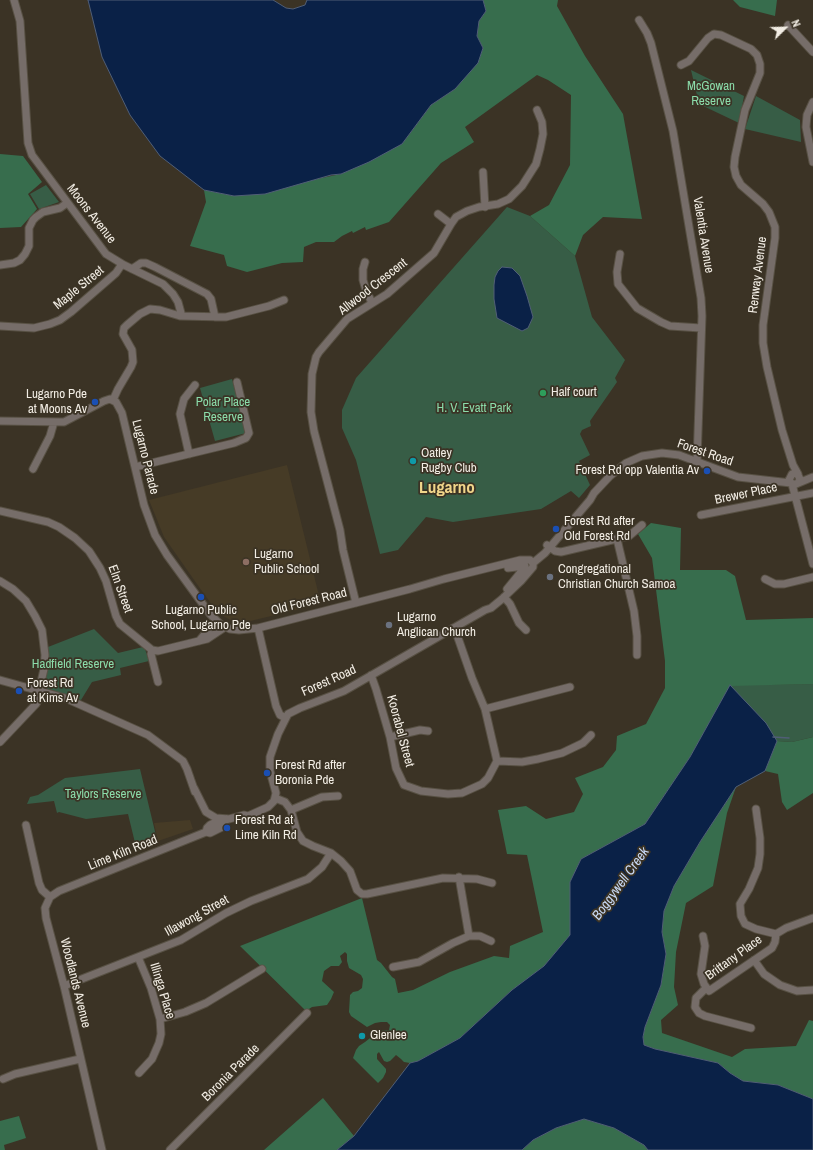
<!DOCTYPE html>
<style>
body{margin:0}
#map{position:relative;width:813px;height:1150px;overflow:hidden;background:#3b3325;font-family:"Archivo Narrow",sans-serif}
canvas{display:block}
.north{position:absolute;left:765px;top:8px;width:40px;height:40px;-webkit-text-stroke:3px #3b3325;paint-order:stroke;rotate:67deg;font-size:11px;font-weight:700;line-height:16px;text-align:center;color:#f2ede4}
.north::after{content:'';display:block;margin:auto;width:14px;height:18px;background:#f2ede4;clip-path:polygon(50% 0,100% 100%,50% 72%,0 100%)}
</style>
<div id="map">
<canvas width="813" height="1150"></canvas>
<div class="north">N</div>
</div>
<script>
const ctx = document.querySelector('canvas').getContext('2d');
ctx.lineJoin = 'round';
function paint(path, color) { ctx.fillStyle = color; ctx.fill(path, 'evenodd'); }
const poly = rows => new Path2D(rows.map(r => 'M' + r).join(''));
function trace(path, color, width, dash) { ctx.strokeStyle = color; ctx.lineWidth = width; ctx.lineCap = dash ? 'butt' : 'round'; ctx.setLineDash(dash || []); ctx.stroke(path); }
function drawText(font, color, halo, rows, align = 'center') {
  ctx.font = font + ' "Archivo Narrow",sans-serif'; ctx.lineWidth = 3.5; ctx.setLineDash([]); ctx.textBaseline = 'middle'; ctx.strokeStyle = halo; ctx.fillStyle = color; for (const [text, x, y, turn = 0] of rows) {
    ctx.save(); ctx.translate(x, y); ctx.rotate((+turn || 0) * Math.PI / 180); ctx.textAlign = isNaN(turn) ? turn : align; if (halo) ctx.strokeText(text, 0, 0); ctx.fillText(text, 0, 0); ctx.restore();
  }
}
const built = poly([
 [287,465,321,604,242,623,234,622,218,613,199,587,164,537,149,500],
 [190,820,193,829,158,841,154,823]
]);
const green = poly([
 [691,70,744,96,739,123,699,104],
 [756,96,800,120,801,142,745,129],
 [46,185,59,202,39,209,30,194],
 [507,207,530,216,575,256,592,317,625,360,615,378,617,382,590,421,591,426,582,430,580,434,590,455,579,461,590,485,579,498,571,491,541,509,453,522,426,517,398,550,380,554,356,460,342,428,342,410,356,378],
 [232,379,246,433,215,441,200,388],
 [94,629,118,653,143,647,145,649,149,661,120,668,121,675,92,682,81,700,46,688,45,682,48,658,48,647],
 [813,684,813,737,792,742,777,741,765,771,736,787,700,842,575,949,512,990,570,935,570,882,581,859,645,824,690,757,730,685],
 [140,769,158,844,137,851,128,814,86,819,59,812,57,813,54,801,27,804,30,797,38,795,65,778]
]);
const forest = poly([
 [483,0,558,0,557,6,585,56,623,114,642,219,603,217,583,235,575,256,530,216,549,205,570,165,571,95,548,80,537,75,465,127,474,142,441,163,389,222,366,230,365,227,353,233,352,231,342,236,334,242,316,242,304,247,303,262,282,263,247,272,227,266,224,255,190,246,206,202,204,190,234,196,341,174,402,144,431,105,455,89,483,48,477,36,479,21,486,11],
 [733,0,777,0,775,16,740,7],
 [0,154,23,156,42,182,28,194,37,209,21,227,0,228],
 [651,523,681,528,680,570,726,570,735,576,746,620,813,618,813,684,730,686,690,757,645,824,581,859,570,882,570,935,544,966,512,990,460,1038,418,1061,410,1063,404,1062,401,1059,396,1055,390,1061,387,1062,384,1061,379,1052,377,1054,377,1059,386,1069,386,1072,383,1078,378,1083,353,1058,356,1050,359,1046,365,1042,379,1031,389,1030,390,1025,387,1022,381,1022,375,1023,367,1027,351,1016,349,1012,350,995,353,992,358,991,362,988,363,979,361,975,349,968,347,961,347,954,345,952,340,956,342,962,339,966,331,966,324,971,322,981,334,992,331,999,327,1005,312,1007,306,1011,240,946,362,898,377,960,381,963,392,977,395,979,398,993,413,990,450,972,494,956,509,958,510,946,543,932,527,855,507,854,498,810,526,806,546,819,574,812,583,794,575,778,603,767,616,750,617,736,646,724,665,688,665,661,652,558,638,534],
 [813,737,813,793,787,810,782,802,778,774,765,771,777,741,792,742],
 [736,787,727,813,713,886,686,903,676,952,674,987,678,1005,661,1020,662,1033,732,1057,745,1049,796,1046,809,1020,813,1021,813,1099,778,1085,743,1081,730,1073,718,1063,655,1049,644,1045,643,1037,645,1027,661,985,666,954,662,932,664,911,674,886,700,842],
 [323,1098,354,1136,337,1150,264,1150],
 [19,1116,26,1138,4,1145,5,1150,0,1150,0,1121],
 [584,1119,614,1128,644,1145,648,1150,522,1150,533,1140,556,1128]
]);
const water = poly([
 [88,0,273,0,286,8,293,9,305,5,307,0,483,0,486,11,479,21,477,36,483,48,478,63,455,89,431,105,402,144,369,162,341,174,331,175,265,194,234,196,204,190,160,156,130,115,102,57,88,0],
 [502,267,512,268,520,276,527,296,533,317,528,328,522,331,497,318,494,299,494,285,495,277,498,271,502,267],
 [730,685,766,723,777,741,765,771,736,787,700,842,674,886,664,911,662,932,666,954,661,985,645,1027,643,1037,644,1045,655,1049,718,1063,730,1073,743,1081,778,1085,813,1099,813,1150,648,1150,644,1145,614,1128,584,1119,556,1128,533,1140,522,1150,337,1150,354,1136,410,1063,418,1061,460,1038,512,990,544,966,570,935,570,882,581,859,645,824,690,757,730,685]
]);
const stream = poly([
 [773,737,789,738]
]);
const minor = poly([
 [14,0,20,21,28,143,32,155,106,254,124,265,163,284,173,294,178,302,181,313,180,316,160,310,150,309,140,314,127,325,124,328,123,334,132,350,133,362,131,367,118,389,113,400],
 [639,20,647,33,651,43,673,131,701,298,702,316,697,461],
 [788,25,813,52],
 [681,65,689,61,708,38,714,34,721,35,751,49,757,55,760,64,760,73,745,110,735,157,734,167,736,176,741,185,763,204,769,212,775,227,775,238,763,325,763,343,767,367,782,430,793,465,798,474],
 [813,102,807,115,806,127,813,162],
 [483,172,485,207],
 [438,214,451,224],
 [620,254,617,272,618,284,637,308,661,322,670,326,701,328],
 [365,262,363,269,363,280,366,290,372,303],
 [0,265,14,263,20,260,25,254,29,246,29,228,33,220,36,217,43,212,60,208,67,203],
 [132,269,141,263,146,263,155,267,207,294,211,299,215,317],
 [180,316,226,317,269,306,284,300],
 [0,326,34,328,50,324,60,320,71,312,116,273,122,264],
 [0,421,64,422,104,401,110,399,116,402,122,413,144,505,155,535,167,555,210,614,220,624,230,629,239,630,258,628,410,589,444,579,520,560,530,560,533,563],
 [189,454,180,414,184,399,195,385],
 [135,467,234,443,246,438,249,433,248,429,237,382],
 [33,469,50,436,54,422],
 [798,483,800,479,798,475,795,473,792,474,789,480,791,483,794,484,796,484,813,477],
 [792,484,813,564],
 [0,511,48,522,59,527,75,538,89,551,100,568,106,581,116,616,120,624,152,650,158,651,207,639,225,627],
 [701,515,813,493],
 [617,539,634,611,637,636,637,655],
 [547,545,555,551,561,552,629,536,642,525],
 [533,563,545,553,590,500,594,493,610,476,626,463,642,456,662,453,679,455,738,477,791,483],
 [508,568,525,566],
 [765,579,775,584,784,584,813,577],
 [0,581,13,589,26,601,35,616,42,630,45,655,44,669,39,691],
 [507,589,525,567],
 [504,597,510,604,519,623,526,630],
 [356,603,343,550,340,530,314,431,311,412,312,374,316,357,319,352,347,319,387,294,434,253,451,224,456,217,467,211,479,207,498,204,509,199,522,186,536,164,540,149,543,134,542,122,537,110],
 [258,628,276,706,280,715,286,718],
 [199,641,216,621],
 [152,650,151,654,158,682],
 [371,675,376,689,390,737,396,768,404,785,421,791,448,794,462,793,482,784,488,778,497,761,485,709,472,678,457,635,453,628],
 [0,680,65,698,148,735,183,761,187,769,195,792],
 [485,709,570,687],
 [390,737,420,730,428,731],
 [0,742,36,704,43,692],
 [497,761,522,762,538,759,562,753,583,743,591,735],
 [194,788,206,812,216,818,229,819,244,815,248,816,268,807,274,801,276,793,270,771,270,757,278,734,288,714,300,708,344,691,485,610,491,608,502,599,521,581,533,567,533,563],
 [275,798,285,802,291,810,297,832,303,841,313,846,331,853,341,861,350,871,357,890,362,894,367,894,443,878,477,879,492,883],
 [756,809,760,838,760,854,758,868,749,889,740,904,741,916,745,924,756,929,776,934],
 [291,810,322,797,338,796],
 [26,825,39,883,42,890,50,897,45,908,46,918,64,986,102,1150],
 [206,832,207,828,210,825,222,819],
 [459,877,469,936],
 [50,897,59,891,206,832,210,833,222,827,227,819],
 [776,934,786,928,813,918],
 [703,936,705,946,701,974,704,984,709,991,772,948,775,942,776,934],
 [138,957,151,988,160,1019,161,1034,159,1043,152,1059,139,1073],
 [754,960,764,974,780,985,797,991,813,990],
 [393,967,419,962,453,943,469,936,480,936,491,941],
 [64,986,181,940,226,913,251,901,308,879,322,867,331,853],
 [706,988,696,998,695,1007,699,1013,705,1016,751,1028],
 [160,1019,185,1012,206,1003,262,969],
 [3,1079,15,1074,80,1059],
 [170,1150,307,1013]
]);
const markers = [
 [543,393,4,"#2e9e5b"],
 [95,402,4,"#1a4fb4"],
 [413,461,4,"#0f9aa8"],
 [707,471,4,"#1a4fb4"],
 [556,529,4,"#1a4fb4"],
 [246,562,4,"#8d6e63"],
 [550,577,4,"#6b7280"],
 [201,597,4,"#1a4fb4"],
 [389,625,4,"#6b7280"],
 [19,691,4,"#1a4fb4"],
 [267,773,4,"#1a4fb4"],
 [227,828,4,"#1a4fb4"],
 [362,1036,4,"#0f9aa8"]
];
const parkNames = [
 ["McGowan",711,87],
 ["Reserve",711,102],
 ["Polar Place",223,403],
 ["Reserve",223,418],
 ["H. V. Evatt Park",474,409],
 ["Hadfield Reserve",73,665],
 ["Taylors Reserve",103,795]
];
const streetNames = [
 ["Moons Avenue",91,214,52],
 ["Valentia Avenue",703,235,81],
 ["Renway Avenue",758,275,-83],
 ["Allwood Crescent",373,287,-38],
 ["Maple Street",79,288,-39],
 ["Forest Road",705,453,19],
 ["Lugarno Parade",145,457,76],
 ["Brewer Place",746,494,-12],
 ["Elm Street",120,589,70],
 ["Old Forest Road",309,602,-14],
 ["Forest Road",329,681,-24],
 ["Koorabel Street",400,731,75],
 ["Lime Kiln Road",123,853,-22],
 ["Illawong Street",197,916,-29],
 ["Brittany Place",734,958,-36],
 ["Woodlands Avenue",75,983,76],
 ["Illinga Place",162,991,73],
 ["Boronia Parade",231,1073,-45]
];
const poiNames = [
 ["Half court",551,393],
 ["Lugarno Pde",87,395,"right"],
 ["at Moons Av",87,410,"right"],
 ["Oatley",421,454],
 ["Rugby Club",421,469],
 ["Forest Rd opp Valentia Av",699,471,"right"],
 ["Forest Rd after",564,522],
 ["Old Forest Rd",564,537],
 ["Lugarno",254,555],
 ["Public School",254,570],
 ["Congregational",558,570],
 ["Christian Church Samoa",558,585],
 ["Lugarno Public",201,611,"center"],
 ["School, Lugarno Pde",201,626,"center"],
 ["Lugarno",397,618],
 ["Anglican Church",397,633],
 ["Forest Rd",27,684],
 ["at Kims Av",27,699],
 ["Forest Rd after",275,766],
 ["Boronia Pde",275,781],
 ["Forest Rd at",235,821],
 ["Lime Kiln Rd",235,836],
 ["Glenlee",370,1036]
];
const waterNames = [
 ["Boggywell Creek",621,884,-54]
];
const districtNames = [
 ["Lugarno",447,488]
];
paint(built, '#463b26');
paint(green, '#375d46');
paint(forest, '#376d4d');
paint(water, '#0a2147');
trace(water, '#505e76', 1);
trace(stream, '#505e76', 1.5);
trace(minor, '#585144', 9);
trace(minor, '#766d69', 7);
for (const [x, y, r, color] of markers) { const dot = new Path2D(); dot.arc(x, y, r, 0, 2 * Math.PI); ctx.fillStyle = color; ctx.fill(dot); trace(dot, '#3b3325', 1.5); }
drawText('13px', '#8bdcaa', '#3b3325', parkNames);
drawText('13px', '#f2ede4', '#3b3325', streetNames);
drawText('13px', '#f2ede4', '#3b3325', poiNames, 'left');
drawText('italic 14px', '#c9daf6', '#3b3325', waterNames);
drawText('bold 17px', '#f1d68a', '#3b3325', districtNames);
</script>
